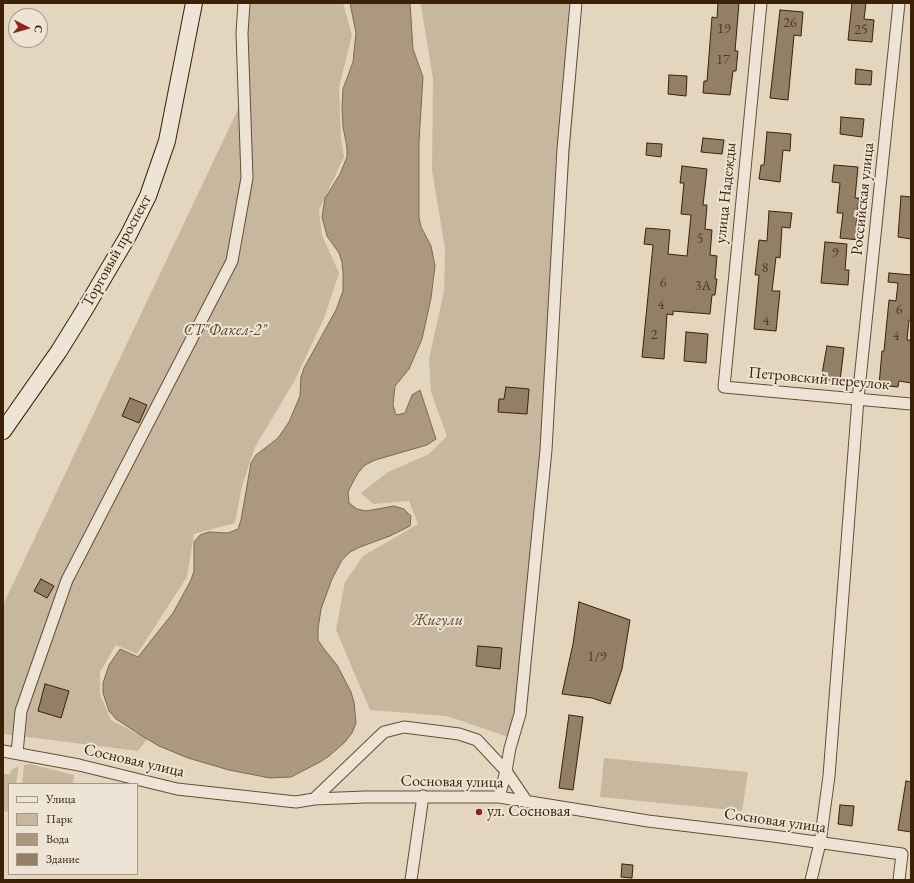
<!DOCTYPE html>
<meta charset="utf-8">
<style>
body{margin:0}
#map{position:relative;width:914px;height:883px;overflow:hidden;background:#e4d6be;font-family:"EB Garamond",serif}
canvas{display:block}
.frame{position:absolute;inset:0;border:4px solid #3b2106;pointer-events:none}
.legend{position:absolute;left:8px;top:783px;width:130px;height:92px;box-sizing:border-box;background:#ede4d5;border:1px solid #a69682;margin:0;padding:5px 7px;list-style:none;font-size:12px;color:#3b2106}
.legend li{display:flex;align-items:center;gap:8px;height:20px}
.legend b{width:20px;border:1px solid #a69682}
.north{position:absolute;left:8px;top:8px;width:40px;height:40px;box-sizing:border-box;background:#ede4d5;border:1px solid #a69682;border-radius:50%;rotate:96deg;font-size:11px;font-weight:700;line-height:16px;text-align:center;color:#3b2106}
.north::after{content:'';display:block;margin:auto;width:14px;height:18px;background:#8f2418;clip-path:polygon(50% 0,100% 100%,50% 72%,0 100%)}
</style>
<div id="map">
<canvas width="914" height="883"></canvas>
<div class="frame"></div>
<ul class="legend">
<li><b style="height:5px;background:#ede4d5"></b>Улица</li>
<li><b style="height:11px;background:#c7b79f"></b>Парк</li>
<li><b style="height:11px;background:#ab987f"></b>Вода</li>
<li><b style="height:11px;background:#937f66"></b>Здание</li>
</ul>
<div class="north">С</div>
</div>
<script>
const ctx = document.querySelector('canvas').getContext('2d');
ctx.lineJoin = 'round';
function paint(path, color) { ctx.fillStyle = color; ctx.fill(path, 'evenodd'); }
const poly = rows => new Path2D(rows.map(r => 'M' + r).join(''));
function trace(path, color, width, dash) { ctx.strokeStyle = color; ctx.lineWidth = width; ctx.lineCap = dash ? 'butt' : 'round'; ctx.setLineDash(dash || []); ctx.stroke(path); }
function drawText(font, color, halo, rows, align = 'center') {
  ctx.font = font + ' "EB Garamond",serif'; ctx.lineWidth = 4; ctx.setLineDash([]); ctx.textBaseline = 'middle'; ctx.strokeStyle = halo; ctx.fillStyle = color; for (const [text, x, y, turn = 0] of rows) {
    ctx.save(); ctx.translate(x, y); ctx.rotate((+turn || 0) * Math.PI / 180); ctx.textAlign = isNaN(turn) ? turn : align; if (halo) ctx.strokeText(text, 0, 0); ctx.fillText(text, 0, 0); ctx.restore();
  }
}
const green = poly([
 [238,3,343,3,352,35,339,87,341,138,344,157,319,210,322,235,339,273,324,318,295,380,255,447,242,486,235,523,194,534,187,577,137,654,116,645,100,672,100,694,111,720,147,739,138,751,3,734,3,605,240,105],
 [419,3,582,3,525,714,514,739,447,716,370,710,336,630,345,582,363,556,418,524,409,501,373,504,361,493,388,472,429,454,447,436,431,392,429,359,444,291,445,249,432,170,433,79,421,6],
 [604,758,748,772,742,811,600,797],
 [30,764,74,775,73,784,22,784,24,765],
 [19,766,16,784,9,784,9,812,3,811,3,774,10,774,11,770]
]);
const water = poly([
 [350,3,410,3,413,49,423,77,419,141,419,217,421,227,431,246,435,266,431,298,422,339,409,369,395,386,393,405,396,415,405,413,412,395,420,390,436,439,427,445,375,460,365,465,358,473,353,482,348,492,349,503,357,509,366,511,394,506,404,509,411,516,410,526,390,536,360,547,350,552,342,560,332,579,321,609,318,629,318,640,324,649,337,665,351,692,354,702,356,723,352,733,345,742,329,756,320,762,291,777,270,778,229,770,188,758,159,746,142,736,116,719,109,711,103,693,103,683,109,665,120,649,138,657,173,613,191,580,194,571,194,542,200,535,209,532,228,533,238,529,241,520,251,463,256,455,278,438,289,422,300,396,301,377,304,368,336,310,343,291,343,272,342,262,339,253,327,236,322,217,325,198,340,174,347,157,347,147,343,127,342,108,343,89,353,62,356,33,350,3]
]);
const building = poly([
 [718,3,739,3,735,51,738,51,736,71,733,71,730,95,703,93,704,81,707,81,712,17,717,18,718,3],
 [852,3,866,3,864,19,874,20,872,42,848,40,852,3],
 [780,10,803,12,801,36,794,35,788,100,770,98,780,10],
 [856,69,872,71,871,85,855,84,856,69],
 [669,75,687,76,686,96,668,94,669,75],
 [841,117,864,119,862,137,840,134,841,117],
 [767,132,791,134,790,151,783,150,780,182,759,179,761,165,764,165,767,132],
 [703,138,724,140,722,154,701,152,703,138],
 [647,143,662,144,661,157,646,155,647,143],
 [834,165,858,167,855,198,859,198,856,225,861,225,859,240,840,238,843,213,837,213,840,183,832,182,834,165],
 [682,166,707,169,703,205,707,205,705,229,712,230,710,255,717,256,715,279,717,279,715,295,712,295,710,314,673,311,673,315,667,314,664,359,642,357,653,245,644,244,646,228,670,230,668,254,687,256,691,215,681,214,684,183,680,183,682,166],
 [901,196,911,197,911,239,898,237,901,196],
 [769,211,792,213,790,228,782,227,780,258,776,257,772,291,780,291,776,331,754,329,759,275,755,275,759,240,767,241,769,211],
 [825,242,847,244,845,270,849,270,848,285,821,283,825,242],
 [889,273,911,275,911,320,909,320,907,340,911,340,911,383,899,381,898,387,879,385,882,351,884,351,889,300,896,301,898,283,888,282,889,273],
 [686,332,708,334,706,363,684,361,686,332],
 [827,346,844,348,840,381,821,379,827,346],
 [506,387,529,389,527,414,498,412,499,399,504,399,506,387],
 [130,398,147,405,139,423,122,416,130,398],
 [41,579,54,586,47,598,34,591,41,579],
 [579,602,630,620,622,669,610,704,592,698,562,694,573,644,579,602],
 [478,646,502,648,500,669,476,666,478,646],
 [45,684,69,691,61,718,38,711,45,684],
 [569,715,583,717,573,790,559,788,569,715],
 [906,781,911,782,911,832,898,830,906,781],
 [840,805,854,806,852,826,838,824,840,805],
 [622,864,633,865,632,878,621,877,622,864]
]);
const street = poly([
 [761,3,724,387,911,404],
 [3,751,79,765,177,789,296,802,314,799,365,797,499,797,648,821,773,836,902,854,899,880],
 [17,753,21,711,67,580,232,261,247,178,242,33,244,3],
 [499,797,506,771,510,748,520,714,546,450,563,149,576,3],
 [314,799,384,732,404,727,459,734,477,740,506,771,527,802],
 [411,880,423,796],
 [811,880,820,843,829,776,858,399,899,3]
]);
const secondary = poly([
 [3,431,59,351,85,309,128,236,148,196,167,141,194,3]
]);
const markers = [
 [479,812,4,"#8f2418"]
];
const numberNames = [
 ["26",790,23],
 ["19",724,29],
 ["25",861,30],
 ["17",723,60],
 ["5",700,239],
 ["9",835,253],
 ["8",765,268],
 ["6",663,283],
 ["3А",703,286],
 ["4",661,305],
 ["6",899,310],
 ["4",766,321],
 ["2",654,335],
 ["4",896,336],
 ["1/9",597,657]
];
const streetNames = [
 ["улица Надежды",726,193,-84],
 ["Российская улица",863,199,-84],
 ["Торговый проспект",117,251,-61],
 ["Петровский переулок",819,379,5],
 ["Сосновая улица",134,761,13],
 ["Сосновая улица",452,782,1],
 ["Сосновая улица",775,821,8]
];
const parkNames = [
 ["СТ\"Факел-2\"",225,331],
 ["Жигули",438,621]
];
const poiNames = [
 ["ул. Сосновая",487,812]
];
paint(green, '#c7b79f');
paint(water, '#ab987f');
trace(water, '#7e684f', 1);
paint(building, '#937f66');
trace(building, '#3b2106', 1);
trace(street, '#654e34', 13);
trace(secondary, '#3b2106', 18);
trace(street, '#ede4d5', 11);
trace(secondary, '#ede4d5', 16);
for (const [x, y, r, color] of markers) { const dot = new Path2D(); dot.arc(x, y, r, 0, 2 * Math.PI); ctx.fillStyle = color; ctx.fill(dot); trace(dot, '#ede4d5', 1.5); }
drawText('14px', '#51381e', null, numberNames);
drawText('16px', '#3b2106', '#ede4d5', streetNames);
drawText('italic 16px', '#5e462c', '#ede4d5', parkNames);
drawText('16px', '#3b2106', '#ede4d5', poiNames, 'left');
</script>
